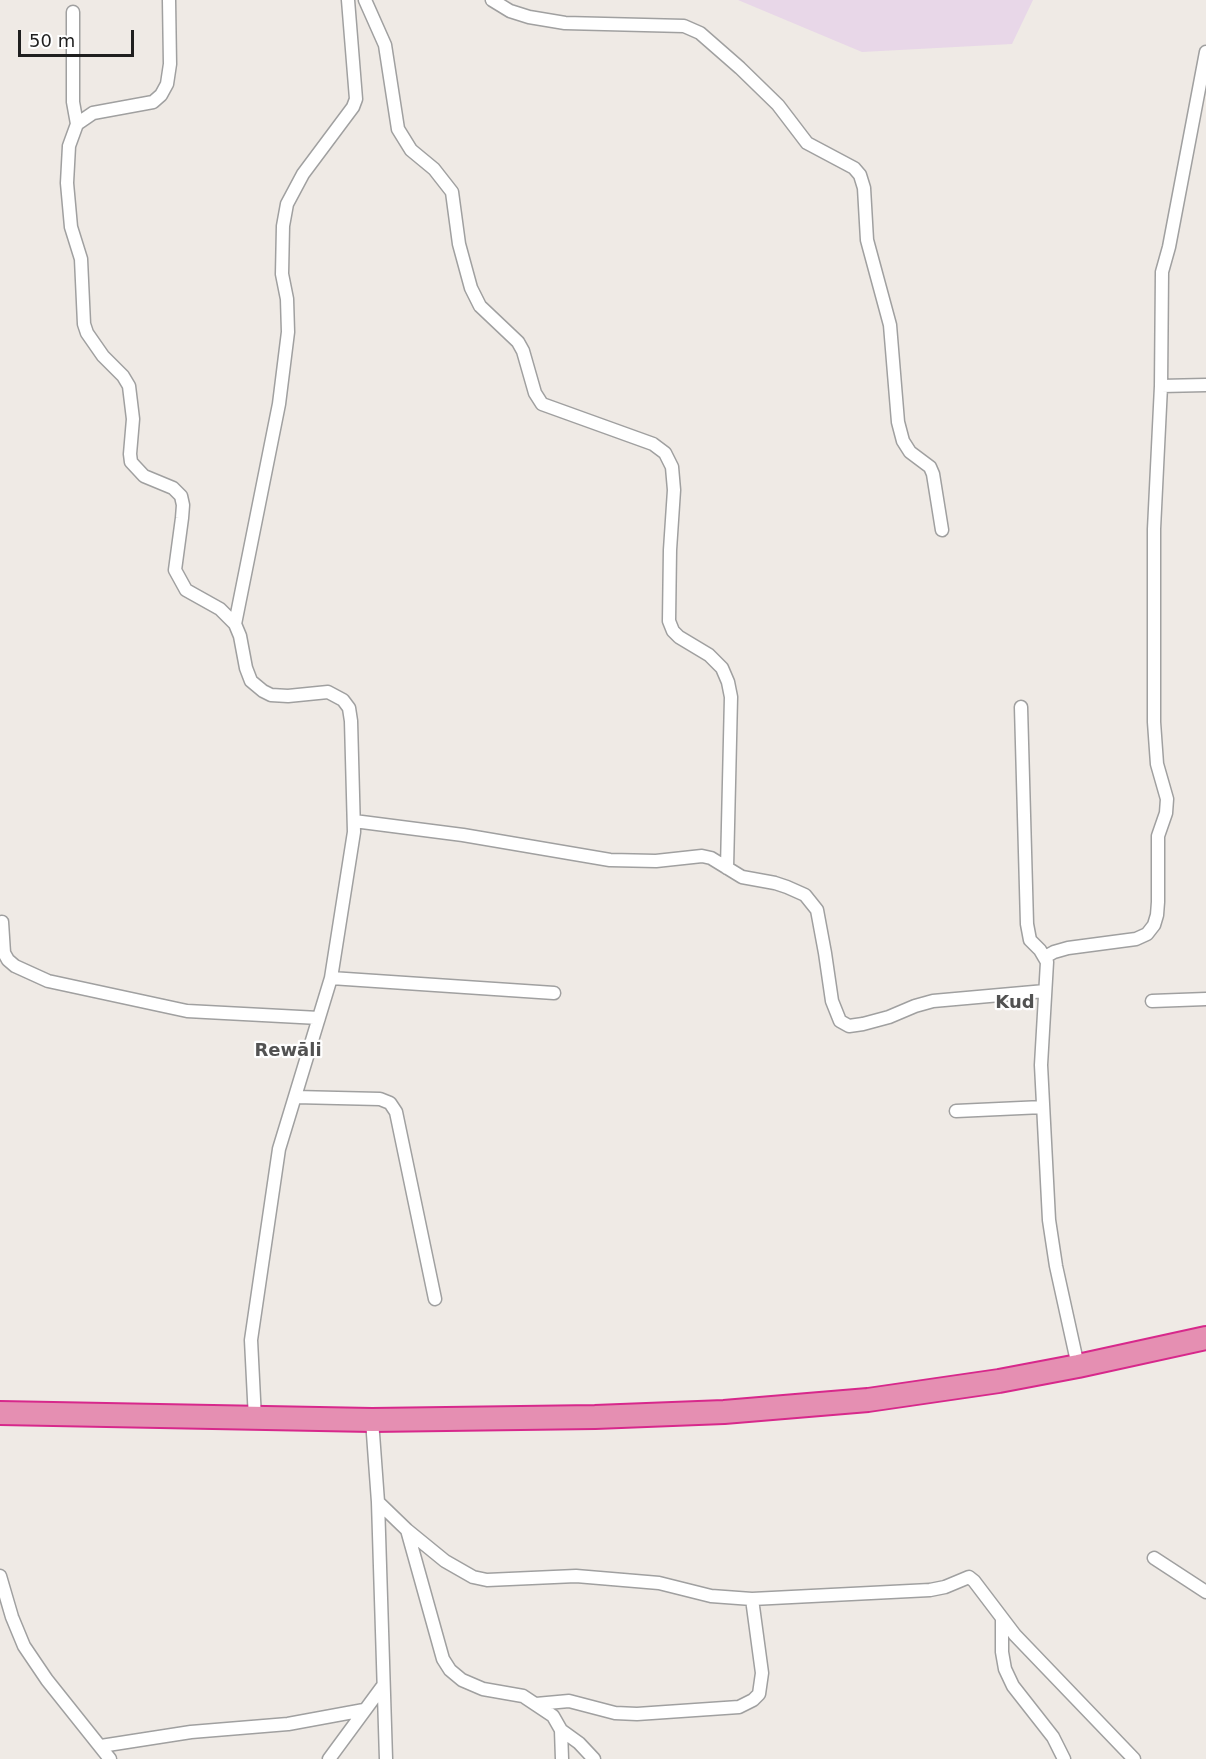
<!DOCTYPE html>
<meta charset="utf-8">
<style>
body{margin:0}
#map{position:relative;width:1206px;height:1759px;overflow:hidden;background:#efeae5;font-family:"DejaVu Sans",sans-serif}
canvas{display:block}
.scale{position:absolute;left:18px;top:30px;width:116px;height:27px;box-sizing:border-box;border:3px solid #1f1f1f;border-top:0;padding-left:8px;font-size:18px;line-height:21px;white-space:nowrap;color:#1f1f1f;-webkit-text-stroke:4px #fff;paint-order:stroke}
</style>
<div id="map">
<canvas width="1206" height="1759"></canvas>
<div class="scale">50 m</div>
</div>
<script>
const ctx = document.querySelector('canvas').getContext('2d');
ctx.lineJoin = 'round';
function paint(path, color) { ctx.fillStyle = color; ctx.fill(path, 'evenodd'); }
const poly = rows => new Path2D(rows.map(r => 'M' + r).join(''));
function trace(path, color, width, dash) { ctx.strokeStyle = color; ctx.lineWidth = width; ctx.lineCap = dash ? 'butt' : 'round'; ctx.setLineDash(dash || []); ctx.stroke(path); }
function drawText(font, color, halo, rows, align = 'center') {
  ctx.font = font + ' "DejaVu Sans",sans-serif'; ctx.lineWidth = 4.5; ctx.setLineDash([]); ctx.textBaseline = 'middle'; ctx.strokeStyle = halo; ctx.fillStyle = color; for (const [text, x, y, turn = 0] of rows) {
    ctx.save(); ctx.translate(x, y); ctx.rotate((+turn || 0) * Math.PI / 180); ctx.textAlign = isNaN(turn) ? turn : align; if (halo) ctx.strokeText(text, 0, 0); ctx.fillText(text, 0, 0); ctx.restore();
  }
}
const industrial = poly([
 [738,0,1033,0,1012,44,862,52]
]);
const street = poly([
 [169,0,170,64,167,84,161,95,153,102,93,113,77,124,69,146,67,183,71,227,81,259,84,324,87,333,103,356,123,376,129,386,133,419,130,454,131,462,144,476,173,488,181,496,183,505,182,518,175,570,186,590,220,609,235,624,240,636,246,668,251,681,263,691,271,695,288,696,328,692,343,700,349,708,351,721,354,832,331,978,279,1149,251,1340,255,1419],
 [365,0,385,45,398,129,411,150,434,169,452,192,459,244,471,288,480,306,518,342,523,351,535,393,542,404,653,444,665,453,672,467,674,490,670,550,669,621,673,631,679,637,709,655,722,668,728,682,731,697,727,868],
 [492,0,510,11,529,17,565,23,684,26,700,33,740,68,778,105,807,143,854,168,860,175,864,188,867,240,890,325,898,422,903,441,910,452,930,467,933,474,942,530],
 [73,12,73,102,77,124],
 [1161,386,1206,385],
 [235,624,279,404,288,332,287,299,282,274,283,226,287,204,303,174,353,107,356,99,348,0],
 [1021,707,1027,924,1030,940,1040,950,1047,962,1041,1065,1049,1220,1056,1266,1078,1366],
 [354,821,463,835,610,860,656,861,702,856,711,858,742,877,775,883,787,887,805,895,817,910,825,953,832,1001,840,1021,849,1026,863,1024,889,1017,915,1006,933,1001,1045,991],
 [2,922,4,953,8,960,15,966,48,981,187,1011,319,1018],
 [1045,957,1054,952,1068,948,1136,939,1147,934,1154,925,1157,915,1158,902,1158,836,1166,813,1167,799,1157,764,1154,722,1154,529,1161,386,1162,272,1169,247,1206,52],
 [331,978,554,993],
 [1152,1001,1206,999],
 [295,1097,380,1099,390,1103,396,1112,435,1299],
 [956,1111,1043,1107],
 [372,1420,378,1502,386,1759],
 [378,1502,407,1530,445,1561,473,1577,487,1580,576,1576,659,1583,711,1596,752,1599,930,1590,945,1587,969,1577,974,1581,1015,1635,1134,1759],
 [407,1530,443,1659,450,1670,462,1680,483,1689,523,1696,553,1716,561,1730,562,1759],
 [1154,1558,1206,1592],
 [0,1576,12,1617,24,1646,47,1680,110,1759],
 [1002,1619,1002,1652,1005,1669,1013,1686,1053,1737,1064,1759],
 [536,1704,569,1701,615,1713,637,1714,739,1707,753,1700,759,1694,762,1673,752,1599],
 [561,1730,579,1743,594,1759],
 [101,1746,191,1732,288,1724,364,1710],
 [329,1759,382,1687]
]);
const highway = poly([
 [0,1413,372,1420,595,1417,724,1412,868,1400,999,1381,1078,1366,1206,1338]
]);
const neighbourhoodNames = [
 ["Kud",1015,1003],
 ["Rewāli",288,1051]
];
paint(industrial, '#e8d7e8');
trace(street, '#a0a0a0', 15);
trace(highway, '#d7288b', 26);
trace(street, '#fff', 12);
trace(highway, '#e58fb2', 22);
drawText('bold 18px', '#525252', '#fff', neighbourhoodNames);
</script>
